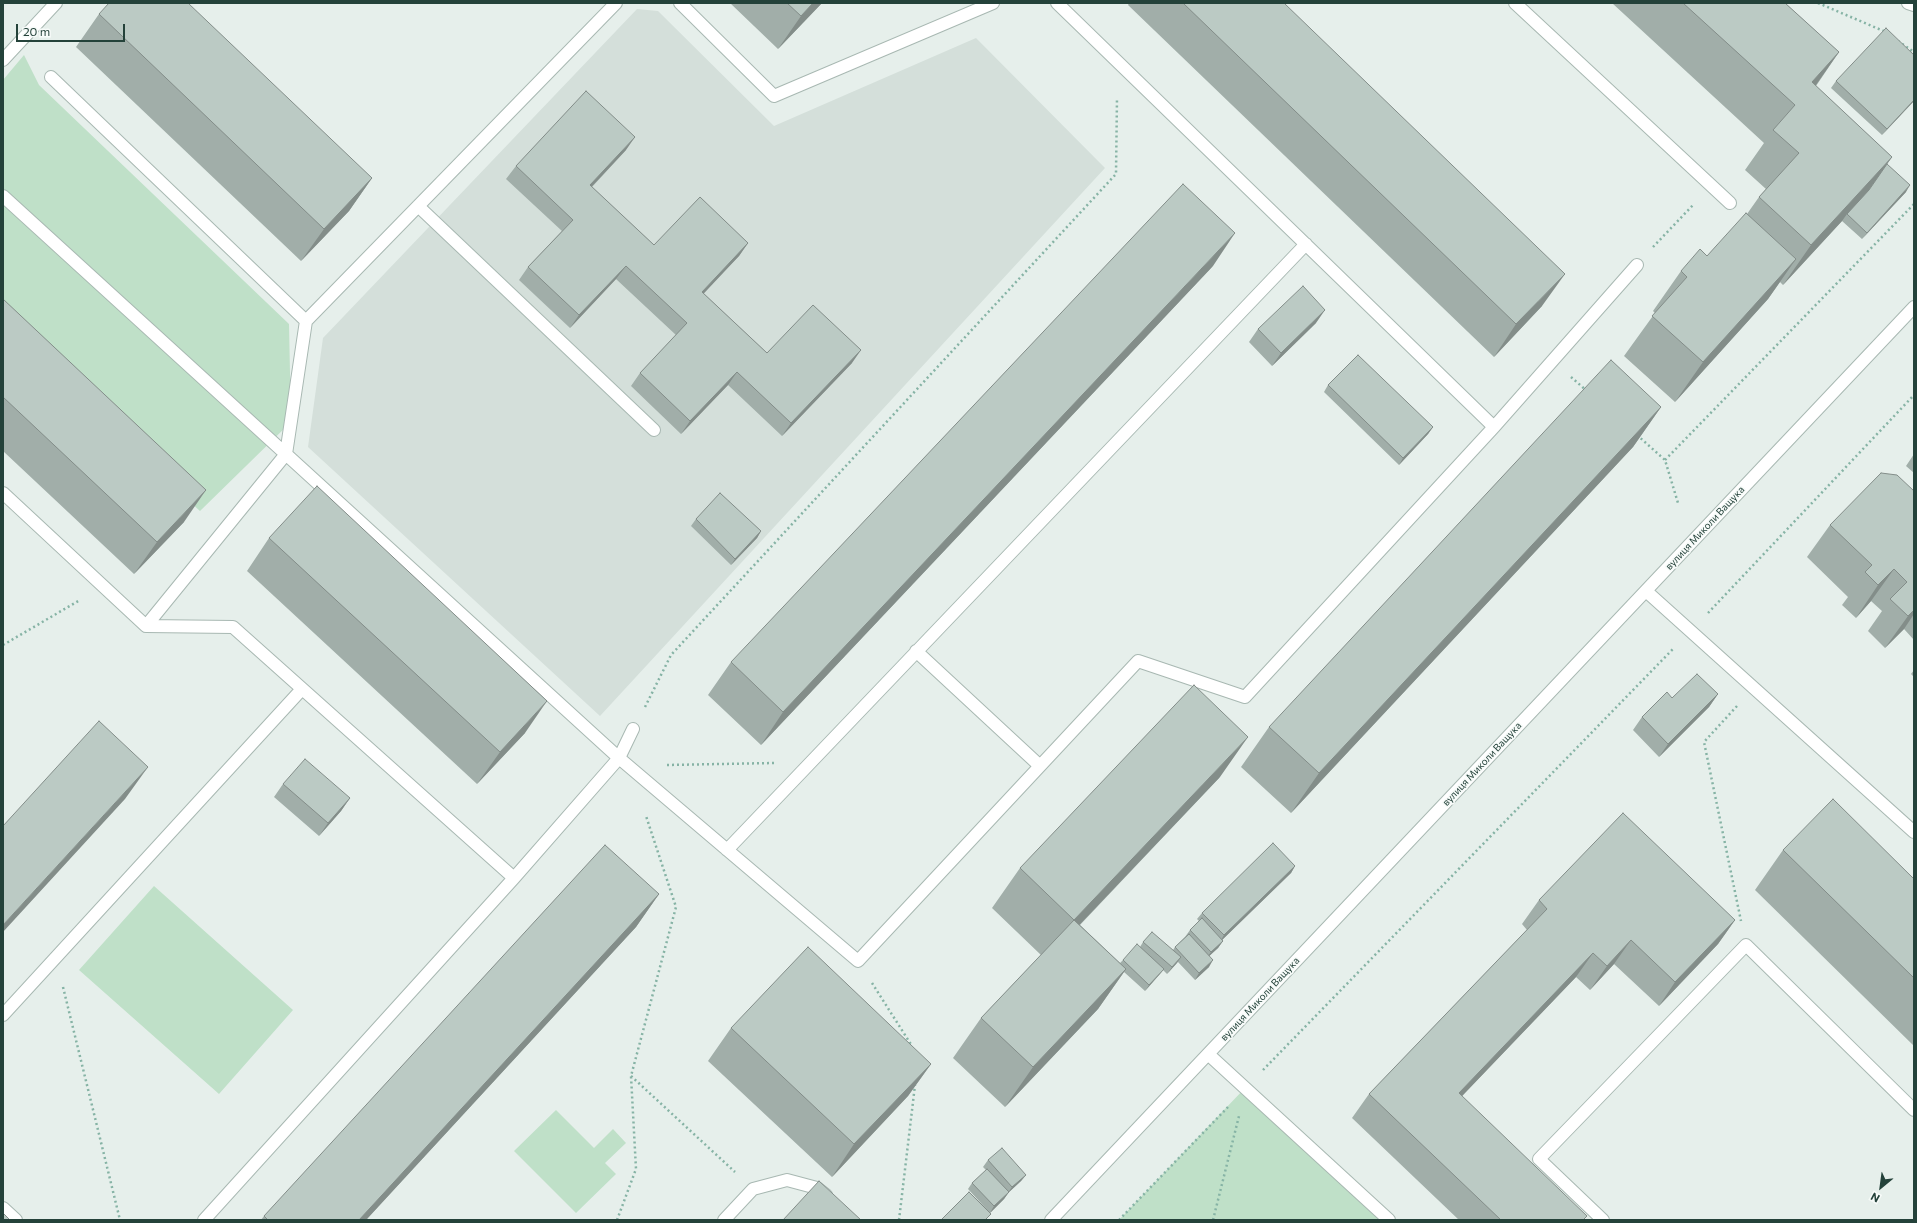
<!DOCTYPE html>
<meta charset="utf-8">
<style>
body{margin:0}
#map{position:relative;width:1917px;height:1223px;overflow:hidden;background:#e6efeb;font-family:Commissioner,sans-serif}
canvas{display:block}
.frame{position:absolute;inset:0;border:4px solid #24423a;pointer-events:none}
.north{position:absolute;left:1861px;top:1167px;width:40px;height:40px;-webkit-text-stroke:3px #f7fbf9;paint-order:stroke;rotate:209deg;font-size:11px;font-weight:700;line-height:16px;text-align:center;color:#24423a}
.north::after{content:'';display:block;margin:auto;width:14px;height:18px;background:#24423a;clip-path:polygon(50% 0,100% 100%,50% 72%,0 100%)}
.scale{position:absolute;left:16px;top:24px;width:109px;height:18px;box-sizing:border-box;border:2px solid #24423a;border-top:0;padding-left:5px;font-size:12px;line-height:14px;white-space:nowrap;color:#24423a;-webkit-text-stroke:3px #f7fbf9;paint-order:stroke}
</style>
<div id="map">
<canvas width="1917" height="1223"></canvas>
<div class="frame"></div>
<div class="north">N</div>
<div class="scale">20 m</div>
</div>
<script>
const ctx = document.querySelector('canvas').getContext('2d');
ctx.lineJoin = 'round';
function paint(path, color) { ctx.fillStyle = color; ctx.fill(path, 'evenodd'); }
const poly = rows => new Path2D(rows.map(r => 'M' + r).join(''));
function trace(path, color, width, dash) { ctx.strokeStyle = color; ctx.lineWidth = width; ctx.lineCap = dash ? 'butt' : 'round'; ctx.setLineDash(dash || []); ctx.stroke(path); }
function drawText(font, color, halo, rows, align = 'center') {
  ctx.font = font + ' Commissioner,sans-serif'; ctx.lineWidth = 3; ctx.setLineDash([]); ctx.textBaseline = 'middle'; ctx.strokeStyle = halo; ctx.fillStyle = color; for (const [text, x, y, turn = 0] of rows) {
    ctx.save(); ctx.translate(x, y); ctx.rotate((+turn || 0) * Math.PI / 180); ctx.textAlign = isNaN(turn) ? turn : align; if (halo) ctx.strokeText(text, 0, 0); ctx.fillText(text, 0, 0); ctx.restore();
  }
}
const built = poly([
 [637,9,658,11,774,126,976,38,1105,168,600,716,308,447,323,338]
]);
const green = poly([
 [24,55,39,85,289,324,291,422,200,511,3,331,3,80],
 [154,886,293,1010,219,1094,79,970],
 [1245,1088,1389,1220,1119,1220],
 [556,1110,594,1148,613,1129,626,1143,605,1163,616,1174,576,1213,514,1151]
]);
const path = poly([
 [1818,3,1886,32],
 [1898,41,1914,52],
 [1653,247,1694,204],
 [1571,377,1587,391],
 [1637,435,1665,460,1678,503],
 [1665,460,1914,204],
 [1708,613,1914,395],
 [3,645,80,600],
 [1737,706,1704,742,1741,921],
 [645,707,671,655,1116,174,1117,98],
 [667,765,774,763],
 [872,983,912,1046],
 [63,987,120,1220],
 [1263,1070,1673,649],
 [631,1076,735,1172],
 [617,1220,636,1169,631,1076,676,907,646,816],
 [899,1220,915,1085],
 [1119,1220,1228,1107],
 [1213,1220,1239,1116]
]);
const minor = poly([
 [680,3,774,96,993,3],
 [1057,3,1494,427],
 [1515,3,1730,203],
 [1908,3,1914,5],
 [3,60,56,3],
 [51,77,306,321,616,3],
 [3,196,619,758,633,729],
 [418,206,654,430],
 [3,493,146,626,233,627,514,878],
 [1646,591,1914,832],
 [146,626,286,454,306,321],
 [916,651,1040,766],
 [727,850,1306,244],
 [3,1015,302,689],
 [1208,1054,1389,1220],
 [3,1208,16,1220],
 [204,1220,514,878,619,758,858,961,1138,661,1245,697,1494,427,1637,265],
 [724,1220,753,1189,787,1180,817,1188,826,1195],
 [1051,1220,1914,307],
 [1603,1220,1539,1159,1746,945,1914,1110]
]);
const wall = poly([
 [730,3,822,3,778,49],
 [1129,3,1284,3,1542,306,1494,357,1128,5],
 [1612,3,1785,3,1839,52,1816,86,1892,157,1887,164,1906,192,1862,239,1842,221,1783,285,1780,282,1768,299,1675,402,1624,356,1655,313,1653,311,1681,271,1707,256,1747,214,1759,197,1766,189,1745,170,1764,143],
 [99,14,372,178,349,211,301,261,76,47],
 [1914,55,1914,101,1882,135,1831,88,1836,81],
 [626,150,592,187,654,245,748,243,739,256,703,293,767,353,852,363,782,436,728,385,681,434,631,386,640,373,676,335,616,279,570,328,519,280,528,267,562,231,506,179,516,166],
 [1213,266,761,745,708,695,731,662],
 [3,299,184,522,134,574,3,451],
 [1316,323,1272,366,1249,342,1258,329],
 [1328,385,1433,427,1428,434,1399,465,1324,392],
 [1661,407,1633,447,1291,813,1241,767,1269,727],
 [1914,454,1914,473,1906,466],
 [1914,491,1914,640,1904,629,1885,648,1868,631,1882,611,1871,601,1856,618,1842,605,1848,597,1807,557,1830,525],
 [696,519,761,531,757,538,731,565,691,526],
 [269,538,525,733,477,784,247,571],
 [1914,670,1914,677,1911,674],
 [1718,694,1709,707,1659,757,1633,730,1642,717,1672,698],
 [1220,777,1080,925,1120,963,1123,960,1140,947,1143,942,1173,950,1175,947,1185,937,1190,930,1199,921,1197,919,1202,913,1295,866,1291,873,1222,940,1223,941,1218,948,1209,956,1209,967,1195,980,1178,962,1167,974,1163,970,1159,975,1145,991,1124,972,1098,1009,1005,1107,953,1058,981,1018,1041,955,992,908,1020,868],
 [283,784,350,798,341,811,319,836,274,797],
 [1783,850,1914,879,1914,1046,1755,890],
 [659,894,636,927,366,1220,261,1220,264,1216],
 [1539,900,1735,920,1718,944,1659,1006,1614,964,1590,990,1576,977,1462,1096,1584,1220,1459,1220,1352,1118,1369,1094,1527,930,1522,924],
 [731,1028,931,1064,908,1096,832,1177,708,1061],
 [988,1160,1026,1175,1021,1181,1009,1192,1004,1199,990,1213,968,1189,972,1183,986,1170,983,1167]
]);
const shadedWall = poly([
 [813,3,822,3,778,49,801,16],
 [1839,52,1811,92,1812,82],
 [1914,100,1914,101,1882,135,1887,129],
 [635,137,626,150,581,198,590,185],
 [1892,157,1864,197,1847,214,1842,221,1783,285,1811,245],
 [372,178,349,211,301,261,324,229],
 [1910,185,1906,192,1862,239,1867,233],
 [1235,233,1213,266,761,745,783,712],
 [748,243,739,256,693,305,702,292],
 [1796,259,1768,299,1675,402,1703,362],
 [626,266,616,279,570,328,579,315],
 [1565,274,1542,306,1494,357,1516,324],
 [1325,310,1316,323,1272,366,1281,353],
 [861,350,852,363,782,436,791,423],
 [737,372,728,385,681,434,690,421],
 [1661,407,1633,447,1291,813,1319,773],
 [1433,427,1428,434,1399,465,1403,458],
 [206,490,184,522,134,574,157,542],
 [761,531,757,538,731,565,735,559],
 [1894,569,1871,601,1856,618,1878,585],
 [1914,610,1914,614,1904,629,1885,648,1908,616],
 [1718,694,1709,707,1659,757,1668,744],
 [547,701,525,733,477,784,500,752],
 [1248,737,1220,777,1046,960,1074,920],
 [148,767,125,799,3,932,3,925],
 [350,798,341,811,319,836,328,823],
 [1295,866,1291,873,1220,942,1224,935],
 [659,894,636,927,366,1220,359,1220],
 [1735,920,1718,944,1659,1006,1675,982],
 [1631,940,1614,964,1590,990,1607,966],
 [1223,941,1218,948,1206,959,1211,952],
 [1593,953,1576,977,1442,1117,1459,1093],
 [1181,957,1176,964,1167,974,1172,967],
 [1213,960,1209,967,1195,980,1199,973],
 [1126,969,1098,1009,1005,1107,1033,1067],
 [1164,969,1159,975,1145,991,1149,985],
 [931,1064,908,1096,832,1177,854,1144],
 [1026,1175,1021,1181,1007,1194,1012,1187],
 [1009,1192,1004,1199,990,1213,994,1206]
]);
const building = poly([
 [109,3,188,3,372,178,324,229,99,14,109,3],
 [787,3,813,3,801,16,787,3],
 [1183,3,1284,3,1565,274,1516,324,1183,3],
 [1683,3,1785,3,1839,52,1812,82,1892,157,1811,245,1759,197,1799,153,1773,130,1795,105,1683,3],
 [1886,28,1914,55,1914,100,1887,129,1836,81,1886,28],
 [586,91,635,137,590,185,654,245,700,197,748,243,702,292,767,353,813,305,861,350,791,423,737,372,690,421,640,373,687,323,626,266,579,315,528,267,573,220,516,166,586,91],
 [1887,164,1910,185,1867,233,1847,214,1869,190,1887,164],
 [1183,184,1235,233,783,712,731,662,1183,184],
 [1746,213,1796,259,1703,362,1652,316,1687,277,1681,271,1700,249,1707,256,1746,213],
 [1303,286,1325,310,1281,353,1258,329,1303,286],
 [3,299,206,490,157,542,3,397,3,299],
 [1358,355,1433,427,1403,458,1328,385,1358,355],
 [1611,360,1661,407,1319,773,1269,727,1611,360],
 [1881,473,1897,475,1914,491,1914,610,1908,616,1890,599,1907,582,1894,569,1878,585,1865,572,1872,565,1830,525,1881,473],
 [317,486,547,701,500,752,269,538,317,486],
 [720,493,761,531,735,559,696,519,720,493],
 [1697,674,1718,694,1668,744,1642,717,1667,692,1672,698,1697,674],
 [1194,685,1248,737,1074,920,1126,969,1033,1067,981,1018,1074,920,1020,868,1194,685],
 [99,721,148,767,3,925,3,826,99,721],
 [305,759,350,798,328,823,283,784,305,759],
 [1833,799,1914,879,1914,978,1783,850,1833,799],
 [1623,813,1735,920,1675,982,1631,940,1607,966,1593,953,1459,1093,1587,1216,1583,1220,1501,1220,1369,1094,1547,909,1539,900,1623,813],
 [1273,843,1295,866,1224,935,1202,913,1273,843],
 [605,845,659,894,359,1220,268,1220,264,1216,605,845],
 [1202,918,1223,941,1211,952,1190,930,1202,918],
 [1152,932,1181,957,1172,967,1143,942,1152,932],
 [1189,934,1213,960,1199,973,1175,947,1189,934],
 [1137,944,1164,969,1149,985,1123,960,1137,944],
 [808,947,931,1064,854,1144,731,1028,808,947],
 [1002,1148,1026,1175,1012,1187,988,1160,1002,1148],
 [987,1169,1009,1192,994,1206,972,1183,987,1169],
 [819,1181,861,1220,783,1220,819,1181],
 [969,1192,991,1214,985,1220,941,1220,969,1192],
 [3,1213,10,1220,3,1220,3,1213]
]);
const streetNames = [
 ["вулиця Миколи Ващука",1705,528,-47],
 ["вулиця Миколи Ващука",1482,764,-47],
 ["вулиця Миколи Ващука",1260,999,-47]
];
paint(built, '#d4dfda');
paint(green, '#bfe0c8');
trace(minor, '#a8b8b2', 14);
trace(path, '#86b3a5', 2.5, [2, 3]);
trace(minor, '#fff', 12);
paint(wall, '#a1aea9');
paint(shadedWall, '#838d89');
paint(building, '#bbcac4');
trace(building, '#838d89', 1);
drawText('10px', '#24423a', '#f7fbf9', streetNames);
</script>
